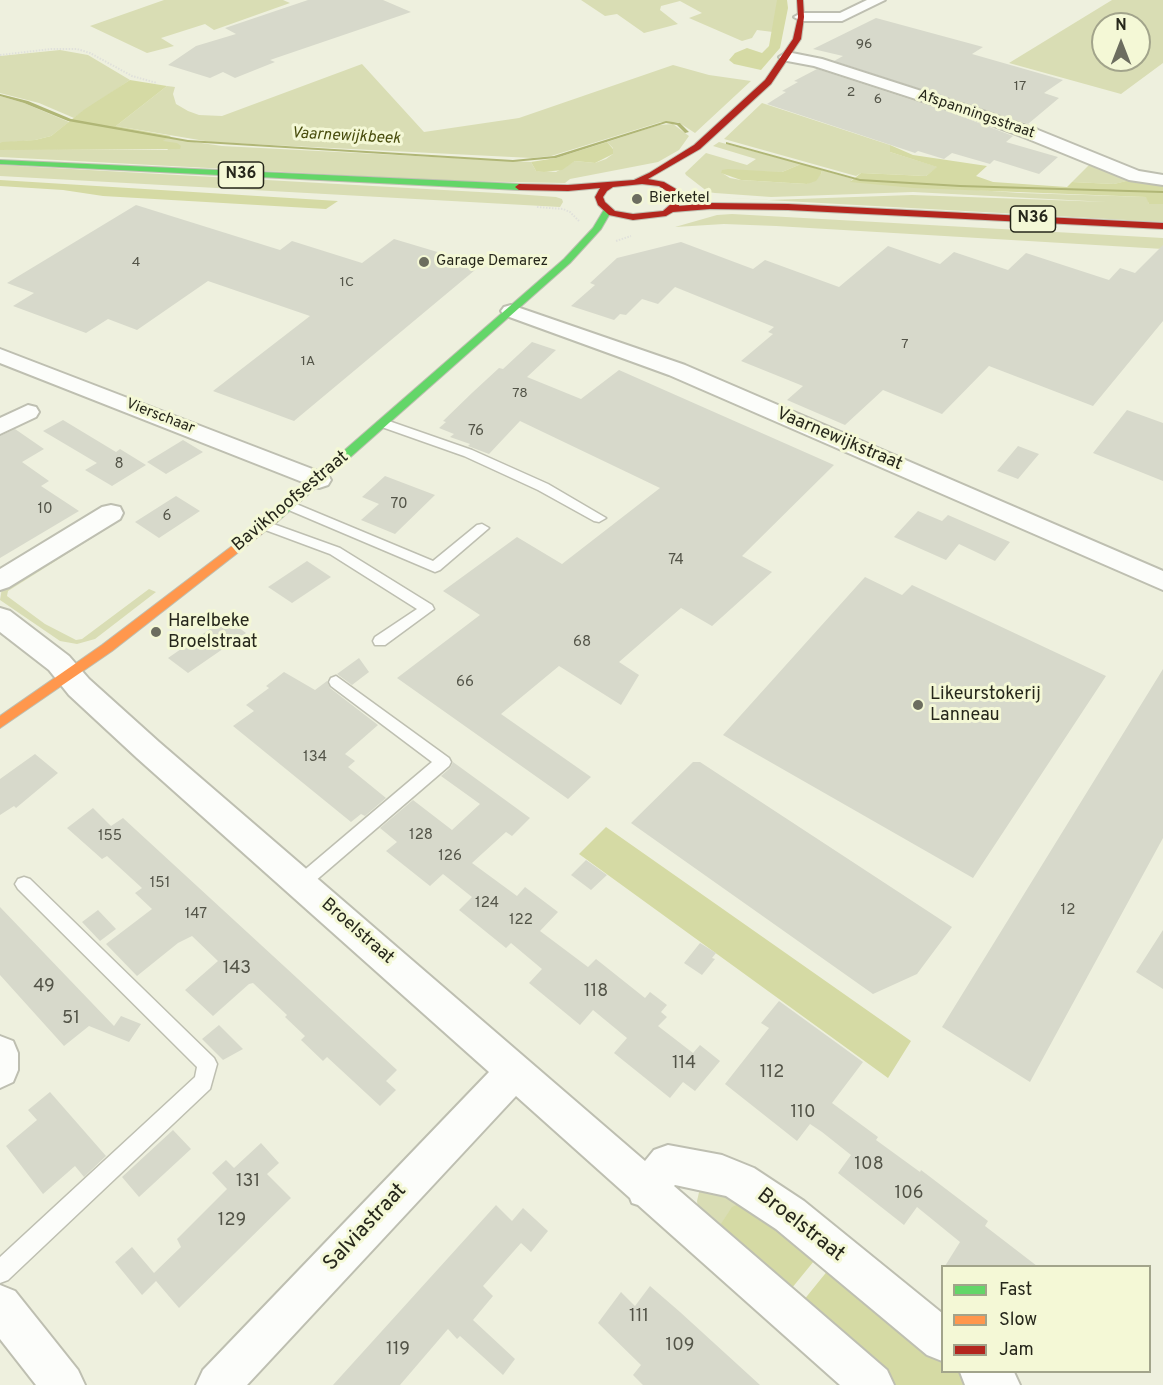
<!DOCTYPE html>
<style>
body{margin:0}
#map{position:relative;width:1163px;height:1385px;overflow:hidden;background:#eef0de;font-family:Overpass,sans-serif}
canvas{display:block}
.legend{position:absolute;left:941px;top:1265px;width:210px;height:108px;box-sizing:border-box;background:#f4f8d6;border:2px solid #a2a48b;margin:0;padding:8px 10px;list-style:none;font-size:18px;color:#26271b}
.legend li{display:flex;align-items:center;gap:12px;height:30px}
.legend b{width:30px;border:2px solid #a2a48b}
.north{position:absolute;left:1091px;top:12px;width:60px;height:60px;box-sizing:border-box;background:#f4f8d6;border:2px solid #a2a48b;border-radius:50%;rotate:0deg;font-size:16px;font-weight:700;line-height:24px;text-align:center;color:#26271b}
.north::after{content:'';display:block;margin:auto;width:21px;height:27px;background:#6c6d5f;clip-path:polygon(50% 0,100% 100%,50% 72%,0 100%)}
</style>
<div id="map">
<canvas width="1163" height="1385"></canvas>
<ul class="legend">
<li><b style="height:8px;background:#63d668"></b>Fast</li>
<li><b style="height:8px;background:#ff974d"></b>Slow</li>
<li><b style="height:8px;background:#b3261e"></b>Jam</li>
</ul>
<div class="north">N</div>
</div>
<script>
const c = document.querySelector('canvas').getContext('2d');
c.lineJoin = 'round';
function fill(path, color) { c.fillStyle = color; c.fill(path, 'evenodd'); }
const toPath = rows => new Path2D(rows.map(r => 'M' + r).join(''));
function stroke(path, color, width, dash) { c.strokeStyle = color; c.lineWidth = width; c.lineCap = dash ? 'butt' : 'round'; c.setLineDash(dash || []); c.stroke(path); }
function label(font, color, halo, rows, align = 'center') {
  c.font = font + ' Overpass,sans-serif'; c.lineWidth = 6; c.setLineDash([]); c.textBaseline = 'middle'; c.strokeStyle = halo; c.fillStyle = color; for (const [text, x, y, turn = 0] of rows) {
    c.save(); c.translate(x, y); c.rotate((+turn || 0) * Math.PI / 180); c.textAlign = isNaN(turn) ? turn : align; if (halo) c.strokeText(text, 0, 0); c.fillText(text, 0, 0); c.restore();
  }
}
const green = toPath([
 [164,0,283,0,290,3,214,30,205,24,161,38,174,46,147,53,90,26],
 [581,0,777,0,778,6,773,32,757,30,752,38,742,41,689,18,702,13,680,1,661,6,660,10,678,24,644,33,617,14,605,16],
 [1112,0,1163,0,1163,63,1121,94,1009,63],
 [1103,24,1139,24,1139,60,1103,60],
 [60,50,88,55,130,80,74,118,39,103,0,93,0,56],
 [362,64,424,132,519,118,673,65,709,75,751,81,695,133,678,122,661,122,551,156,532,158,211,142,116,126,167,86,175,87,173,94,176,104,188,111,199,115,222,116],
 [0,96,24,103,69,122,51,136,35,140,0,143],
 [762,103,890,145,890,152,938,167,926,176,861,173,856,176,724,139],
 [673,124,689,136,679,150,658,162,570,179,565,183,456,181,0,157,0,150,17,149,168,150,162,141,167,138,222,146,531,162,536,171,556,172,575,161,595,163,606,159,613,154,613,148,607,142,659,125],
 [719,142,801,164,782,172,722,171,722,173,730,178,741,180,807,184,821,174,822,170,853,179,851,181,1020,193,1147,197,1149,204,1163,204,1163,222,713,197,769,200,912,195,1107,202,913,192,771,197,715,193,708,192,686,175,685,173,706,153,747,165,756,159,713,146],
 [1092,162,1135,179,1114,184,1072,182],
 [0,165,515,194,556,197,562,199,563,202,560,207,0,176],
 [732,214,1163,238,1163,249,776,226,724,224,675,227,717,215],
 [110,519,116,523,8,591,7,596,45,624,76,640,82,639,149,589,156,592,95,639,77,644,60,641,0,600,2,588],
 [700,1188,758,1202,715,1233,699,1216,697,1201]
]);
const forest = toPath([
 [777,0,787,0,788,8,780,48,761,70,734,64,729,60,735,53,747,48,762,53,769,46],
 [130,80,167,86,116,126,171,136,163,141,177,143,181,146,180,149,0,150,0,143,2,142,35,140,51,136,85,109],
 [1033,128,1163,182,1163,204,1149,204,1146,197,914,188,850,182,861,173,926,176,937,167,890,152,890,145,913,155,987,166,976,176,993,182,1067,187,1072,182,1114,184,1134,179,1020,132],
 [607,142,613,149,613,154,595,163,575,161,562,170,544,172,536,171,531,162,556,158],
 [801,164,822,170,821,174,816,181,807,184,741,180,721,173,722,170,728,169,782,172],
 [0,180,338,201,326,209,103,196,63,190,0,186],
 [606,827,911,1041,888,1078,579,854],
 [743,1202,823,1250,787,1294,715,1233,732,1207],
 [833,1264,942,1353,942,1372,966,1372,982,1385,893,1385,799,1306]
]);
const stream = toPath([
 [0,94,28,101,71,119,188,140,513,160,554,156,666,121,680,123,689,132,685,133,677,125,666,123,556,158,513,162,188,142,68,121,24,103,0,96,0,94],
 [726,142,860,179,960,185,1163,191,1163,193,960,187,860,181,726,144,726,142]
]);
const building = toPath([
 [308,0,383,0,411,12,270,60,275,62,235,78,223,72,210,78,168,65,196,46,236,34,225,28],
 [876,18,983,47,972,54,1063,80,1044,93,1059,98,1028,124,834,61,843,56,813,49],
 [817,69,958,115,1013,136,1006,142,1058,157,1039,174,994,160,990,164,952,153,944,159,918,151,915,153,767,104,786,92,782,91,798,82,794,81],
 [136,205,280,250,292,241,362,263,394,239,481,265,294,421,213,391,310,316,208,281,137,330,108,319,86,333,13,306,34,293,7,283],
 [681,242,753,269,765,260,839,287,888,246,940,264,954,252,1008,270,1026,253,1109,280,1120,268,1135,273,1163,245,1163,321,1093,406,989,366,942,414,883,390,845,425,787,400,803,386,741,361,773,334,768,332,774,327,675,287,658,304,642,299,626,315,620,314,614,320,571,306,595,285,590,283,617,258],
 [532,342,556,350,527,377,581,399,619,370,834,465,742,556,772,572,712,626,681,608,619,662,639,675,621,705,559,666,501,714,591,777,568,799,397,678,480,615,443,591,517,537,562,564,660,488,520,421,489,454,468,446,470,444,450,437,454,434,439,428,446,422,443,421,473,392,499,368,503,369],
 [1127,410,1163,423,1163,481,1093,453],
 [63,420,116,452,120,449,146,465,112,486,85,470,97,463,43,431],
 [15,429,44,449,22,462,49,481,41,486,79,511,0,558,0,436],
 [183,440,203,452,166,474,147,462],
 [1018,446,1039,454,1018,479,997,471],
 [385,476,435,495,395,534,361,520,379,504,362,497],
 [176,496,200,511,159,538,135,522],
 [918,511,942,521,948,515,1010,542,995,561,959,544,946,560,894,537],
 [307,561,331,577,292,603,268,587],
 [865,577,902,595,912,585,1106,676,973,878,723,735],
 [226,618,246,633,188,673,168,658],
 [359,658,369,672,352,685,337,674],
 [1163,669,1163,838,1030,1082,942,1027],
 [284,672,315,690,327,681,330,688,378,725,345,754,355,761,348,767,386,798,365,816,361,814,351,822,233,726,254,711,246,705,269,688,266,686],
 [35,754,58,773,16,808,14,806,0,815,0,779],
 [453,762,530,818,512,836,506,832,472,863,517,896,525,887,558,912,540,931,588,967,596,959,645,998,650,992,667,1005,661,1012,667,1017,658,1026,693,1053,700,1045,720,1061,695,1091,683,1082,670,1098,614,1053,627,1038,593,1010,580,1025,529,983,542,969,511,943,506,948,459,910,472,897,443,874,430,886,386,851,397,842,380,828,413,800,452,830,480,804,441,776,450,768],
 [693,762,700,762,952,927,917,974,873,994,631,823],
 [93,808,111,826,123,818,397,1070,386,1081,396,1090,380,1106,327,1057,323,1061,301,1040,305,1036,285,1017,287,1015,253,983,249,984,213,1016,185,990,218,961,192,936,178,943,137,976,106,944,152,909,135,893,142,888,107,856,102,859,67,828],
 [586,860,607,875,591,890,571,875],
 [0,907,114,1026,121,1016,141,1024,129,1042,89,1026,64,1046,0,975],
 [98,910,116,929,100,941,82,922],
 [1163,930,1163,989,1136,972],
 [700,943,716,953,712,958,715,959,702,975,684,963],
 [779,1001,863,1062,832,1103,878,1137,876,1140,920,1172,921,1170,988,1221,985,1226,1037,1266,945,1266,960,1242,917,1207,904,1225,838,1173,851,1155,822,1132,810,1124,797,1141,725,1084,769,1028,761,1023],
 [219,1025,243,1049,223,1060,202,1039],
 [50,1092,106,1156,84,1177,75,1166,43,1194,6,1146,37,1120,28,1110],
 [173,1130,191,1149,139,1197,122,1177],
 [261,1143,279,1163,267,1174,291,1198,179,1308,156,1281,142,1295,115,1262,132,1247,154,1273,181,1247,177,1239,227,1189,212,1173,226,1160,234,1168],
 [496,1205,512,1221,523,1208,548,1231,531,1252,521,1243,483,1286,493,1296,473,1320,515,1359,503,1375,460,1336,457,1339,448,1329,400,1385,333,1385],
 [650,1286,680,1312,760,1385,643,1385,633,1375,641,1365,598,1323,621,1292,635,1306]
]);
const path = toPath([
 [0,55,51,49,77,49,90,53,132,76,157,83],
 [537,207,563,209,570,212,579,221],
 [616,241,631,236]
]);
const lane = toPath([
 [383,419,472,450,548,484,606,518,599,522,594,521,538,490,464,456,379,426,377,423,383,419],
 [289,501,433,561,477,525,482,524,489,528,440,570,435,572,284,508,283,505,289,501],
 [265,521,340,548,432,605,434,609,385,645,375,645,373,641,375,637,417,609,330,554,260,528,258,525,260,522,265,521],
 [336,676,449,758,451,762,449,766,307,888,301,890,295,888,292,883,295,878,432,762,331,686,329,682,331,678,336,676],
 [24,877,30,879,214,1058,217,1064,210,1089,8,1280,0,1283,0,1257,195,1077,197,1067,18,889,15,884,18,879,24,877]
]);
const street = toPath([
 [867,0,885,0,842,21,801,21,794,17,801,13,840,13,867,0],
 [787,52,822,59,971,107,1038,130,1139,171,1163,175,1163,185,1129,180,1026,138,959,113,814,66,782,60,779,57,787,52],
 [511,305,685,365,1163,571,1163,590,669,375,504,315,501,311,504,307,511,305],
 [0,349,328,475,331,480,328,485,319,488,310,485,0,363,0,349],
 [28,405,36,407,39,412,36,417,0,434,0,418,28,405],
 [111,505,120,507,123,513,120,519,9,587,0,590,0,569,102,507,111,505],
 [0,608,10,611,69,656,89,679,159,742,645,1161,654,1150,668,1145,722,1155,754,1168,804,1201,942,1313,942,1361,927,1355,776,1229,726,1196,675,1185,674,1186,887,1370,894,1385,840,1385,638,1205,632,1203,630,1198,516,1096,247,1385,196,1385,203,1370,489,1072,137,758,69,695,49,670,0,632,0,608],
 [0,1036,13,1041,18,1053,18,1070,13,1082,0,1088,0,1036],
 [0,1285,15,1291,78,1370,85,1385,36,1385,0,1339,0,1285],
 [960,1372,1014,1372,1020,1385,965,1385,960,1372]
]);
const fast = toPath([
 [0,160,519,184,523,187,519,190,0,164,0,160],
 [605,208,612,210,601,229,570,263,277,522,269,522,267,519,269,516,564,259,593,228,605,208]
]);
const slow = toPath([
 [273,515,277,516,279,519,277,522,112,651,0,728,0,716,102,645,273,515]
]);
const jam = toPath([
 [797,0,803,0,804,17,801,39,771,84,700,149,648,179,664,182,676,189,681,197,679,206,710,203,788,204,1163,223,1163,229,788,210,710,209,673,212,666,216,633,220,609,215,598,205,595,197,600,188,568,191,519,190,515,187,519,184,568,185,634,180,649,173,694,145,765,80,793,39,798,17,797,0],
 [642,184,659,186,670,193,673,197,672,203,663,211,633,214,615,211,605,202,603,197,607,191,613,187,642,184]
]);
const markers = [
 [637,199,6,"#6c6d5f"],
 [424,262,6,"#6c6d5f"],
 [156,632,6,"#6c6d5f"],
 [918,705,6,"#6c6d5f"]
];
const farNumbernames = [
 ["96",864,45],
 ["17",1020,87],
 ["2",851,93],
 ["6",878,100],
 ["4",136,263],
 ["1C",347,283],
 ["7",905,345],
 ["1A",308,362],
 ["78",520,394]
];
const farStreetnames = [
 ["Afspanningsstraat",976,115,19],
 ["Vierschaar",160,417,21]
];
const farPoinames = [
 ["Bierketel",649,199],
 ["Garage Demarez",436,262]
];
const numberNames = [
 ["76",476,432],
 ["8",119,465],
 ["70",399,505],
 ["10",45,510],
 ["6",167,517],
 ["74",676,561],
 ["68",582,643],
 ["66",465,683],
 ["134",315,758],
 ["128",421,836],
 ["155",110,837],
 ["126",450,857],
 ["151",160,884],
 ["124",487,904],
 ["12",1068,911],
 ["147",196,915],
 ["122",521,921]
];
const farWaternames = [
 ["Vaarnewijkbeek",346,137,3]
];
const shields = [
 [241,175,45],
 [1033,219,45]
];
const shieldNames = [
 ["N36",241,175],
 ["N36",1033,219]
];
const streetNames = [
 ["Vaarnewijkstraat",839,440,23],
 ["Bavikhoofsestraat",291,502,-40],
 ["Broelstraat",357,932,41]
];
const poiNames = [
 ["Harelbeke",168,622],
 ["Broelstraat",168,643],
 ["Likeurstokerij",930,695],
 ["Lanneau",930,716]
];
const nearNumbernames = [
 ["143",237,969],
 ["49",44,987],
 ["118",596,992],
 ["51",71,1019],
 ["114",684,1064],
 ["112",772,1073],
 ["110",803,1113],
 ["108",869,1165],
 ["131",248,1182],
 ["106",909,1194],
 ["129",232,1221],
 ["111",639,1317],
 ["109",680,1346],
 ["119",398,1350]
];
const nearStreetnames = [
 ["Broelstraat",800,1226,38],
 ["Salviastraat",366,1228,-47]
];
fill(green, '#d9ddb4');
fill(forest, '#d5daa4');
fill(stream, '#b0b676');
fill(building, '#d7d9cb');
stroke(lane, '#bebfb1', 3);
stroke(street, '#bebfb1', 4);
stroke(fast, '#bebfb1', 2);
stroke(slow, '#bebfb1', 2);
stroke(jam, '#bebfb1', 2);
stroke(path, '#e0e1db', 2, [1.5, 1.5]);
fill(lane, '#fcfdfa');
fill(street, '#fcfdfa');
fill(fast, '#63d668');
fill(slow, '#ff974d');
fill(jam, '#b3261e');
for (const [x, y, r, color] of markers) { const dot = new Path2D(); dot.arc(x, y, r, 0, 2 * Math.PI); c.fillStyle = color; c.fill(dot); stroke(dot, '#f4f8d6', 2); }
label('14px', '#535448', null, farNumbernames);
label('15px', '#26271b', '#f4f8d6', farStreetnames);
label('15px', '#26271b', '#f4f8d6', farPoinames, 'left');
label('15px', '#535448', null, numberNames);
label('italic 16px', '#484c0c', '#f4f8d6', farWaternames);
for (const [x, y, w] of shields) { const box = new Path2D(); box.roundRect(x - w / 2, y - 13, w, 26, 4.5); c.fillStyle = '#f4f8d6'; c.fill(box); stroke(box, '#26271b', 1.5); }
label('bold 16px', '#26271b', null, shieldNames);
label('18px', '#26271b', '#f4f8d6', streetNames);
label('18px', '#26271b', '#f4f8d6', poiNames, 'left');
label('18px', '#535448', null, nearNumbernames);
label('21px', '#26271b', '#f4f8d6', nearStreetnames);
</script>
